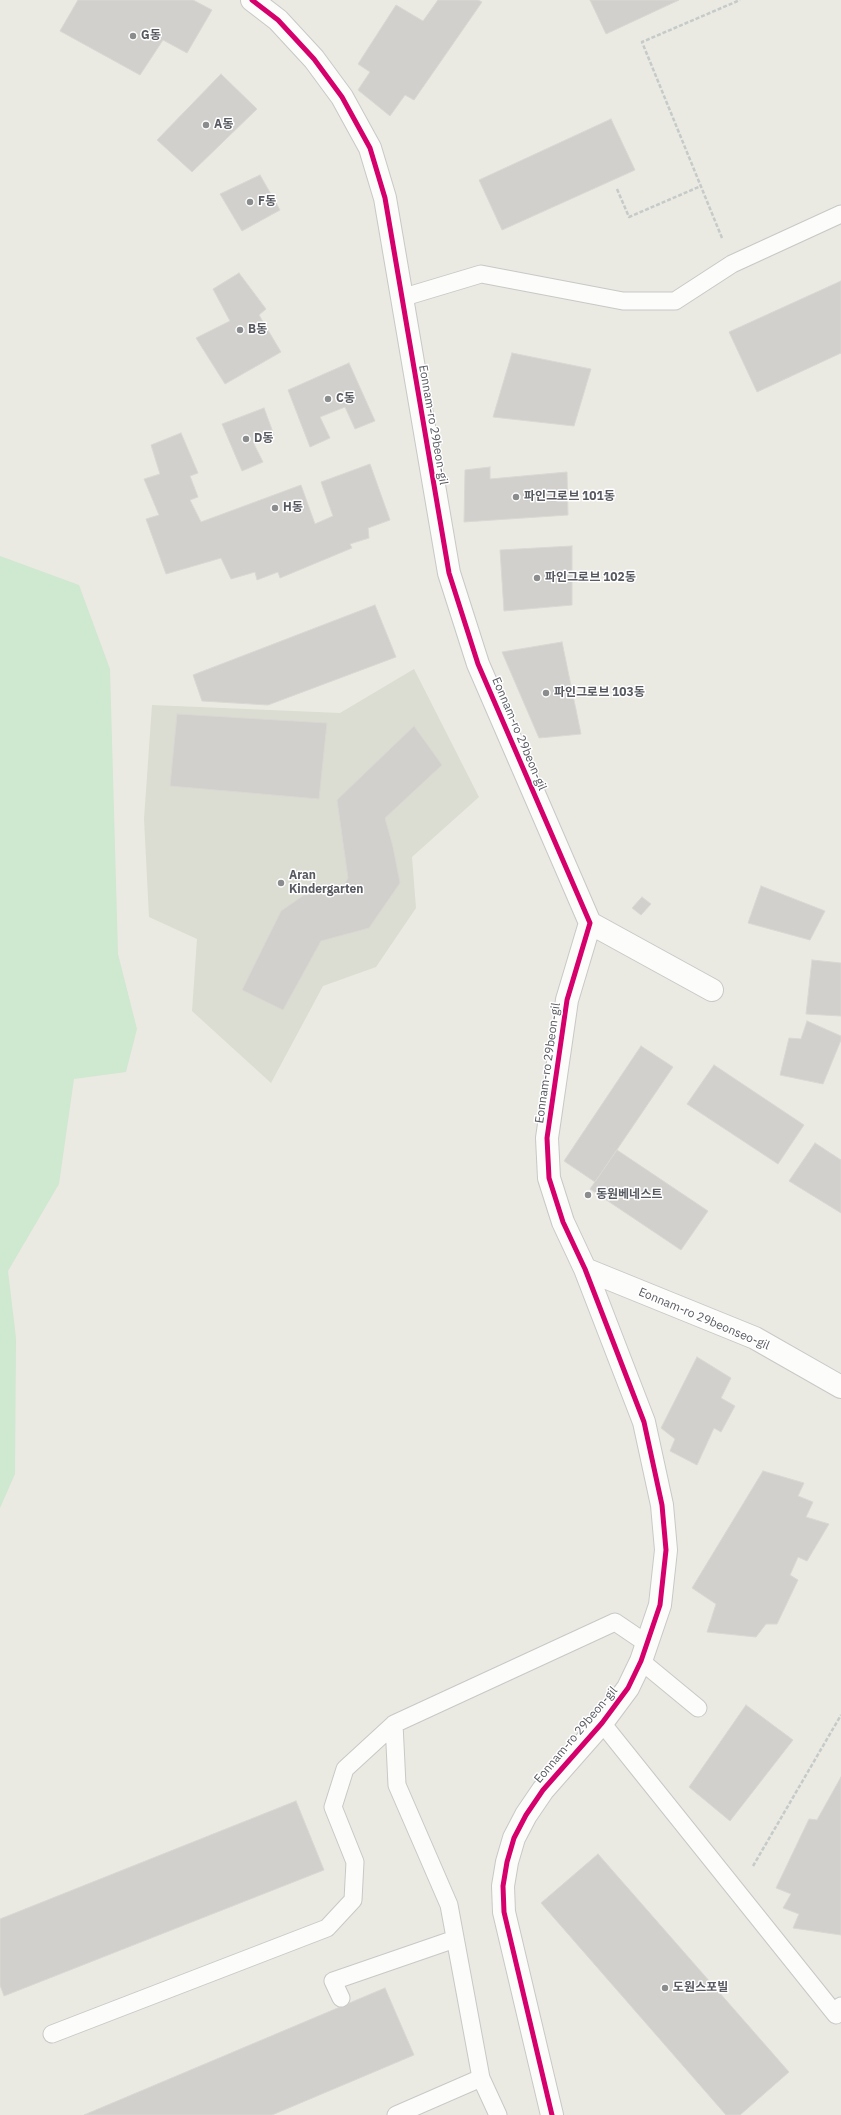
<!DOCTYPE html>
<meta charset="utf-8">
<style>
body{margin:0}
canvas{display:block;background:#eae9e2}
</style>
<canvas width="841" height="2115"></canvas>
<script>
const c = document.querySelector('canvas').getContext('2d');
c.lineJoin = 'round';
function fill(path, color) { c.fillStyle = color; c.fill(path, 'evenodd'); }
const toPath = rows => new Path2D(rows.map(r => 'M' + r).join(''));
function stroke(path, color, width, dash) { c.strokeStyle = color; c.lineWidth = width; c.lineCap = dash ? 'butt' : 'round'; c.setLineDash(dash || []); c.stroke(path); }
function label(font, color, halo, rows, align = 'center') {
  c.font = font + ' "IBM Plex Sans","Noto Sans KR",sans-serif'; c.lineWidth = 3; c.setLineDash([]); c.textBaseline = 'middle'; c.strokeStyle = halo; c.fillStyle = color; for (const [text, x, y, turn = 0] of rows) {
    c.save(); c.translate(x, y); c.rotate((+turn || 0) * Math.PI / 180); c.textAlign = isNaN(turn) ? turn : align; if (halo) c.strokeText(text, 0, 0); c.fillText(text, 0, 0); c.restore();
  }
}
const education = toPath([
 [414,669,479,797,412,857,416,908,376,967,323,986,271,1083,192,1011,197,939,149,917,144,819,152,705,340,713]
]);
const green = toPath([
 [0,556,79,585,110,669,118,954,137,1029,126,1072,74,1079,59,1184,8,1271,16,1338,15,1474,0,1508]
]);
const building = toPath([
 [78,0,193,0,212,10,187,53,163,40,140,75,60,31,78,0],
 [438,0,478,0,482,2,414,100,405,95,390,116,358,90,370,72,358,64,396,5,423,21,438,0],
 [590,0,679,0,606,34,590,0],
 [221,74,257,109,192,172,157,140,221,74],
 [611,119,635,170,502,230,479,180,611,119],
 [260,175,280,210,242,231,220,194,260,175],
 [239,273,266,309,259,315,281,352,225,384,196,338,230,321,213,289,239,273],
 [841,281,841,353,757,392,729,332,841,281],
 [512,353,591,369,574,426,493,417,512,353],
 [349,363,375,421,355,429,345,407,320,417,330,438,310,447,288,390,349,363],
 [264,408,274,435,254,444,263,462,242,471,222,424,264,408],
 [181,433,198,473,190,476,198,497,190,500,201,522,301,485,315,524,333,516,321,482,370,464,390,520,368,528,369,538,350,544,352,548,280,578,278,572,257,580,255,572,231,579,221,558,166,574,146,519,159,515,144,479,160,474,151,445,181,433],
 [490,467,490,479,567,472,568,515,464,522,465,470,490,467],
 [572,546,572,605,504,611,500,550,572,546],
 [375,605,396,657,268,705,202,701,193,675,375,605],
 [562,642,581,734,539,738,502,652,562,642],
 [177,714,327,723,319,799,170,786,177,714],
 [414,726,442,765,385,818,393,847,400,883,369,928,321,941,283,1010,242,990,281,911,304,895,340,892,348,878,337,800,414,726],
 [761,886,825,911,810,940,748,923,761,886],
 [642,897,651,904,641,915,632,908,642,897],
 [812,960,841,963,841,1016,806,1014,812,960],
 [807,1021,841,1036,841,1040,823,1084,780,1075,789,1038,801,1039,807,1021],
 [641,1046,673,1067,595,1182,564,1161,641,1046],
 [714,1065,804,1125,778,1164,687,1104,714,1065],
 [815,1143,841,1160,841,1213,789,1181,815,1143],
 [617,1150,708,1211,681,1250,590,1189,617,1150],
 [697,1357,731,1378,721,1398,735,1406,721,1432,714,1428,697,1465,670,1451,675,1439,661,1428,697,1357],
 [763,1471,804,1483,798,1496,813,1502,806,1517,829,1524,807,1561,798,1557,790,1575,798,1580,777,1624,766,1624,756,1637,707,1632,716,1604,692,1588,763,1471],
 [746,1705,793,1740,730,1821,689,1787,746,1705],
 [841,1777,841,1935,793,1928,799,1914,783,1908,791,1894,776,1888,809,1819,817,1820,841,1777],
 [296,1801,324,1870,4,1996,0,1985,0,1919,296,1801],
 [598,1854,789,2072,740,2115,726,2115,541,1903,598,1854],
 [385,1988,414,2055,272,2115,84,2115,385,1988]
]);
const path = toPath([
 [617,189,629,217,701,186],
 [722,238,642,42,740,0],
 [753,1866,841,1715]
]);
const lane = toPath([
 [401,298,481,274,623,301,675,301,732,264,841,214],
 [641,1661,698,1708],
 [602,1723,836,2015,841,2006],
 [341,1998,333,1981,455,1939],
 [52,2034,327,1928,353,1900,355,1862,333,1807,345,1769,394,1724],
 [396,2115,481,2078],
 [498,2115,481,2078,449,1905,397,1785,394,1724,615,1622,646,1643]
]);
const street = toPath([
 [252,0,278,20,314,59,342,97,370,148,385,198,449,573,478,664,590,923,567,1000,547,1138,549,1178,563,1222,585,1269,644,1422,662,1505,666,1550,660,1605,641,1661,628,1688,602,1723,543,1790,526,1815,514,1838,507,1862,503,1886,504,1912,552,2115],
 [590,923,712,990],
 [585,1269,755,1338,841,1387]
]);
const cycleway = toPath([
 [252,0,278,20,314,59,342,97,370,148,385,198,449,573,478,664,590,923,567,1000,547,1138,549,1178,563,1222,585,1269,644,1422,662,1505,666,1550,660,1605,641,1661,628,1688,602,1723,543,1790,526,1815,514,1838,507,1862,503,1886,504,1912,552,2115]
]);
const markers = [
 [133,36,4,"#8b8c8e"],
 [206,125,4,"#8b8c8e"],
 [250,202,4,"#8b8c8e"],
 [240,330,4,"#8b8c8e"],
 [328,399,4,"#8b8c8e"],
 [246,439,4,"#8b8c8e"],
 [516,497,4,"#8b8c8e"],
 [275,508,4,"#8b8c8e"],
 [537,578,4,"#8b8c8e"],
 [546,693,4,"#8b8c8e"],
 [281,883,4,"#8b8c8e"],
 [588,1195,4,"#8b8c8e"],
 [665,1988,4,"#8b8c8e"]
];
const poiNames = [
 ["G동",141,36],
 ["A동",214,125],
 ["F동",258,202],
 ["B동",248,330],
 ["C동",336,399],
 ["D동",254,439],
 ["파인그로브 101동",524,497],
 ["H동",283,508],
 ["파인그로브 102동",545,578],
 ["파인그로브 103동",554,693],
 ["Aran",289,876],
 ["Kindergarten",289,890],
 ["동원베네스트",596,1195],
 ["도원스포빌",673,1988]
];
const streetNames = [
 ["Eonnam-ro 29beon-gil",433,425,80],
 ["Eonnam-ro 29beon-gil",519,734,67],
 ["Eonnam-ro 29beon-gil",548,1063,-82],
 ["Eonnam-ro 29beonseo-gil",704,1319,23],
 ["Eonnam-ro 29beon-gil",576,1735,-50]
];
fill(education, '#dcddd2');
fill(green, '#cfe8d0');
fill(building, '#d1d0cc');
stroke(building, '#d9d8d2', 1);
stroke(lane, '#c8c8c7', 19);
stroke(street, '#c8c8c7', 24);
stroke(path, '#c5cbc9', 2.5, [4, 2]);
stroke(lane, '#fcfcfb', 17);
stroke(street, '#fcfcfb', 22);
stroke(cycleway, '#d6006c', 5);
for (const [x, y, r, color] of markers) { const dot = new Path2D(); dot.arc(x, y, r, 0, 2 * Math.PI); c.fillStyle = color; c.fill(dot); stroke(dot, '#fff', 1.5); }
label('bold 12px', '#585a61', '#fff', poiNames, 'left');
label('12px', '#585a61', '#fff', streetNames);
</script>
